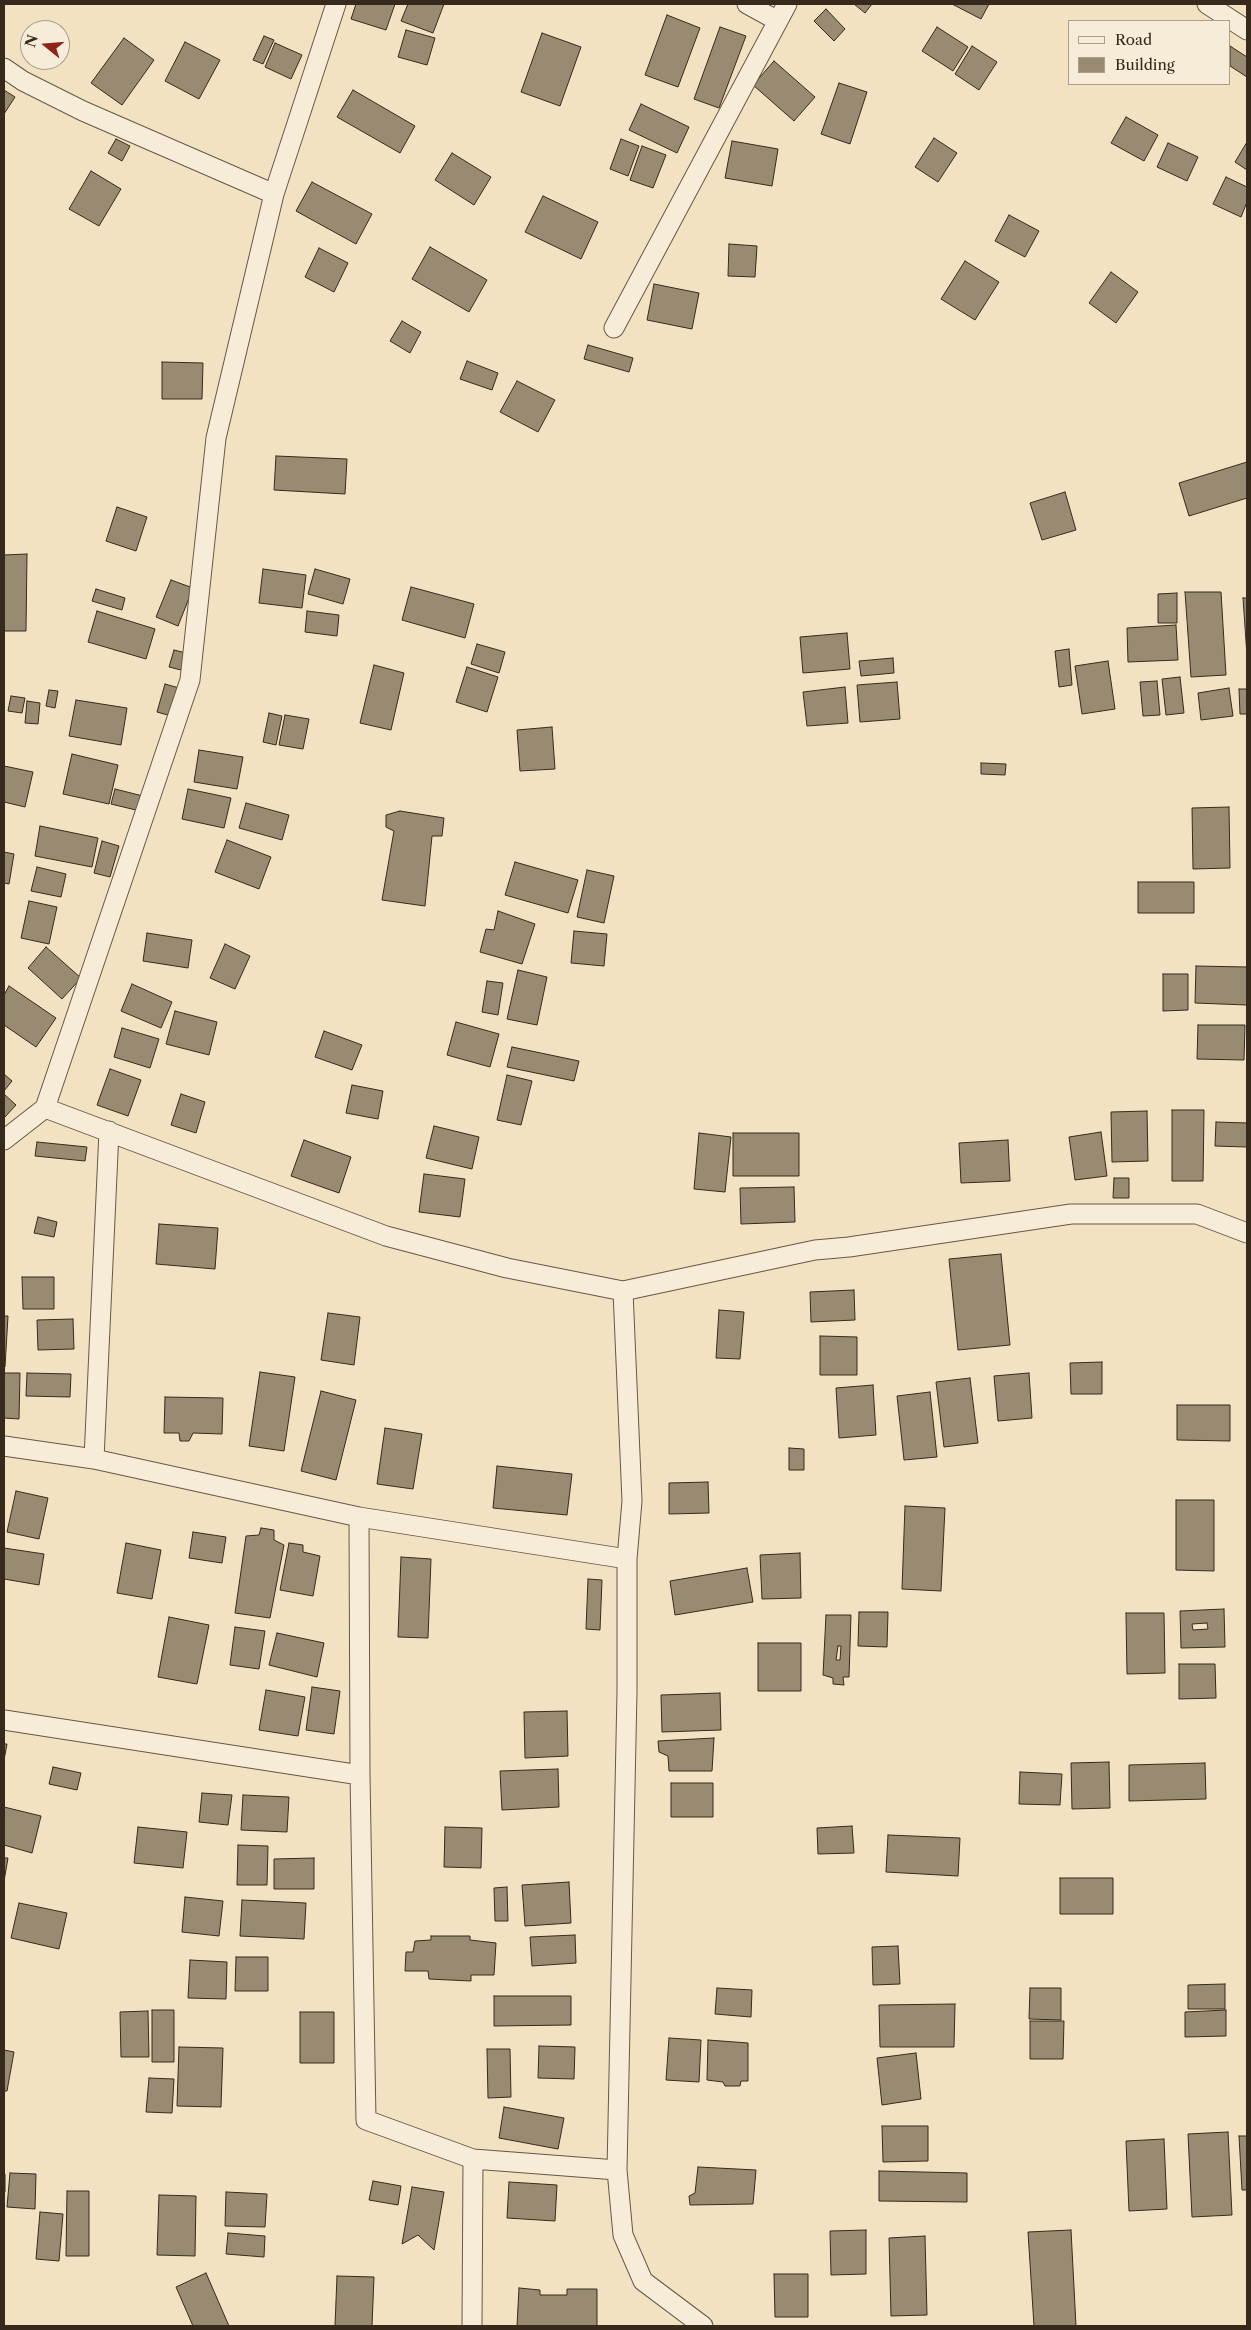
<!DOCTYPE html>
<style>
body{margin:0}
#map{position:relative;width:1251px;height:2330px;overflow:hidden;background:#f3e2c2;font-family:"Libre Caslon Text",serif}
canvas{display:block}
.frame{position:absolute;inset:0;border:5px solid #372a1c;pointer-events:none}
.legend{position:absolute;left:1068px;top:20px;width:162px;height:65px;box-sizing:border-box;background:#f7ecd7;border:1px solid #aa9e8c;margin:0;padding:6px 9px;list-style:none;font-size:15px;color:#372a1c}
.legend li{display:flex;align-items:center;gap:10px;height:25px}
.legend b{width:25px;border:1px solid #aa9e8c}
.north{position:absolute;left:20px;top:20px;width:50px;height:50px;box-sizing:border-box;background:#f7ecd7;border:1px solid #aa9e8c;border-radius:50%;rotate:287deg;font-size:14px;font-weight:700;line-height:20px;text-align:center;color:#372a1c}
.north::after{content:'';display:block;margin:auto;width:18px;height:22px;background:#8f2418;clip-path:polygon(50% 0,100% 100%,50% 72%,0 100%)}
</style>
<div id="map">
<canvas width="1251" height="2330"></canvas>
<div class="frame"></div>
<ul class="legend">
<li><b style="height:6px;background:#f7ecd7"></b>Road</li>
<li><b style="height:14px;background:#998a72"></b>Building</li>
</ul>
<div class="north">N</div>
</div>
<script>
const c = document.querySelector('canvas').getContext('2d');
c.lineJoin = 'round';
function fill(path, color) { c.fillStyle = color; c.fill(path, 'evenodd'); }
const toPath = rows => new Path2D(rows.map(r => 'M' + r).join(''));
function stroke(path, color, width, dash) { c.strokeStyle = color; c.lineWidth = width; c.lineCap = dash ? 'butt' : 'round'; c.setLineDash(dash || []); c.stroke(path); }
const building = toPath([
 [356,4,395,4,386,30,351,19,356,4],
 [408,4,444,4,433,33,401,21,408,4],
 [854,4,872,4,865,13,854,4],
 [952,4,989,4,981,19,952,4],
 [826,9,845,29,834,41,814,21,826,9],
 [667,15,700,28,678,87,645,75,667,15],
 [720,27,746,36,719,108,694,99,720,27],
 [937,27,968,47,953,71,922,51,937,27],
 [406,30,435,38,427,65,398,57,406,30],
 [542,33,581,47,560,106,521,92,542,33],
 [264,36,274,40,263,64,253,60,264,36],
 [124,38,154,60,122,105,91,83,124,38],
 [185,42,220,60,199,99,165,81,185,42],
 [275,43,302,55,291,79,265,67,275,43],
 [972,46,997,62,979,90,955,74,972,46],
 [1230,46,1247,57,1247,77,1230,66,1230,46],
 [774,61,815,97,794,121,753,85,774,61],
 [839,83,867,92,850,144,821,134,839,83],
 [4,90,15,97,4,114,4,90],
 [353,90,415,126,400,153,337,117,353,90],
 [641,104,689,127,677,153,629,130,641,104],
 [1126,117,1158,135,1144,161,1111,143,1126,117],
 [934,138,957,153,938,182,915,167,934,138],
 [116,139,130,146,122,161,108,153,116,139],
 [621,139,639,146,628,176,610,169,621,139],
 [732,141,778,149,772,186,725,178,732,141],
 [1247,142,1247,170,1235,162,1247,142],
 [1168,143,1198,157,1187,181,1157,167,1168,143],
 [642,146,666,155,653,188,630,180,642,146],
 [452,153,491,177,474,205,435,180,452,153],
 [91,171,121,189,99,226,69,209,91,171],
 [1226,177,1247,187,1247,202,1241,217,1213,204,1226,177],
 [312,182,372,214,356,244,296,211,312,182],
 [543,196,598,222,581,259,525,232,543,196],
 [1009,215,1039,231,1025,257,995,241,1009,215],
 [729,244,757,246,755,277,728,276,729,244],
 [430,247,487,280,469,312,412,279,430,247],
 [319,248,348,263,334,292,305,277,319,248],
 [965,261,999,282,975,320,941,299,965,261],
 [1111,272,1138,292,1116,323,1089,303,1111,272],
 [654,284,699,293,692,329,647,320,654,284],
 [402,321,421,332,410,353,390,341,402,321],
 [588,345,633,358,629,372,584,359,588,345],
 [467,361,498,373,492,390,460,379,467,361],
 [162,362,203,363,202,399,162,399,162,362],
 [517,381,555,400,538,432,500,412,517,381],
 [276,456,347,459,345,494,274,490,276,456],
 [1247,462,1247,498,1189,516,1179,483,1247,462],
 [1065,492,1076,530,1042,540,1030,503,1065,492],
 [117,507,147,517,136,551,106,541,117,507],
 [27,554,26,631,4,631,4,555,27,554],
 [263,569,306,575,302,608,259,603,263,569],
 [315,569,350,579,343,604,308,594,315,569],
 [171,580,193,588,178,626,156,617,171,580],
 [411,587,474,604,465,638,402,620,411,587],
 [96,589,125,598,122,610,92,601,96,589],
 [1185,592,1221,592,1226,675,1191,677,1185,592],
 [1177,593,1177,623,1158,623,1158,594,1177,593],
 [1243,598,1247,598,1247,656,1243,598],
 [97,611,155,629,146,659,88,642,97,611],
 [307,611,339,615,337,636,305,632,307,611],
 [1176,625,1178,660,1128,662,1127,628,1176,625],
 [847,633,850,669,803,673,800,637,847,633],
 [477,644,505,652,499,673,471,664,477,644],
 [1069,649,1072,685,1059,687,1055,651,1069,649],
 [174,650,190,654,185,671,169,667,174,650],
 [893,658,894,673,861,676,859,661,893,658],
 [1108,661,1115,709,1082,714,1075,666,1108,661],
 [374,665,404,673,391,730,360,723,374,665],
 [467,667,498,677,487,712,456,702,467,667],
 [1180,677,1184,713,1166,715,1162,679,1180,677],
 [1157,681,1160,715,1143,716,1140,682,1157,681],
 [897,682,900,719,860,722,857,685,897,682],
 [165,684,179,688,171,716,157,712,165,684],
 [845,687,848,723,807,726,803,692,845,687],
 [1229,688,1233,716,1201,720,1198,693,1229,688],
 [1239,689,1247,689,1247,714,1240,714,1239,689],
 [49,690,58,691,55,708,46,706,49,690],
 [11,696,25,698,22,713,8,711,11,696],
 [76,700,127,708,121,745,69,736,76,700],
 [27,701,40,703,38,724,25,723,27,701],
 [269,713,282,716,276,745,263,742,269,713],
 [285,715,309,719,303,749,279,745,285,715],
 [552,727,555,769,520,771,517,730,552,727],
 [199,750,243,757,237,789,194,782,199,750],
 [72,754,118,765,109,804,63,794,72,754],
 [981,763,1006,764,1005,775,981,774,981,763],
 [4,766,33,772,25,807,4,802,4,766],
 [115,789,143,796,140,811,111,804,115,789],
 [188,789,231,798,224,828,182,819,188,789],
 [246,803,289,815,282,840,239,828,246,803],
 [1229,807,1230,868,1193,869,1192,808,1229,807],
 [400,811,444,818,442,836,432,836,425,906,382,900,394,831,386,827,386,815,400,811],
 [40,826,98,838,92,867,35,856,40,826],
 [227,840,271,857,259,889,215,872,227,840],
 [102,841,119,846,110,877,94,873,102,841],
 [4,852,14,854,9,884,4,883,4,852],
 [515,862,578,880,568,913,505,895,515,862],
 [37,867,66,874,61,897,31,891,37,867],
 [587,870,614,876,604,923,577,917,587,870],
 [1138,882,1194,882,1194,913,1138,913,1138,882],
 [29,901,57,907,49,944,21,938,29,901],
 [498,911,535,924,522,964,480,952,486,929,494,930,498,911],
 [574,931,607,934,604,966,571,963,574,931],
 [147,933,192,940,188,968,143,961,147,933],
 [225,944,250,956,235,989,210,978,225,944],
 [46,947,81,978,62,999,28,968,46,947],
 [1196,966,1247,967,1247,1005,1195,1003,1196,966],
 [518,970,547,977,537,1025,507,1019,518,970],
 [1163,974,1188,974,1188,1010,1163,1011,1163,974],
 [487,981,503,983,498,1015,482,1012,487,981],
 [132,984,172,1002,161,1028,121,1011,132,984],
 [9,986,56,1018,36,1047,4,1025,4,995,9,986],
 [175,1011,217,1022,209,1055,166,1044,175,1011],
 [456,1022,499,1034,490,1067,447,1055,456,1022],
 [1198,1025,1245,1025,1244,1060,1197,1059,1198,1025],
 [122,1028,159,1039,150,1068,114,1057,122,1028],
 [324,1031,362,1045,352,1070,315,1057,324,1031],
 [512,1047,579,1061,574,1081,507,1067,512,1047],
 [110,1069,141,1080,128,1116,97,1105,110,1069],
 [4,1074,12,1081,4,1091,4,1074],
 [507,1075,532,1081,521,1125,497,1120,507,1075],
 [352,1085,383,1091,378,1119,346,1113,352,1085],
 [4,1094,16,1105,4,1118,4,1094],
 [181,1094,205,1102,196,1133,171,1125,181,1094],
 [1172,1110,1204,1110,1203,1181,1172,1181,1172,1110],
 [1147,1111,1148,1161,1112,1162,1111,1112,1147,1111],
 [1216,1122,1247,1123,1247,1147,1215,1146,1216,1122],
 [434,1126,479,1137,472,1169,426,1158,434,1126],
 [1101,1132,1107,1176,1075,1180,1069,1137,1101,1132],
 [699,1133,731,1137,725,1192,694,1189,699,1133],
 [733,1133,799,1133,799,1176,733,1176,733,1133],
 [304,1140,351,1157,339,1193,291,1176,304,1140],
 [1008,1140,1010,1181,961,1183,959,1143,1008,1140],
 [37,1142,87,1147,85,1161,35,1156,37,1142],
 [424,1174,465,1179,460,1217,419,1212,424,1174],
 [1114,1178,1129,1178,1129,1198,1113,1198,1114,1178],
 [794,1187,795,1222,741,1224,740,1188,794,1187],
 [38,1217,57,1222,54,1237,34,1233,38,1217],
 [159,1224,218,1228,215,1269,156,1264,159,1224],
 [1001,1254,1010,1345,958,1350,949,1259,1001,1254],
 [22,1277,54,1277,54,1309,23,1309,22,1277],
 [854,1290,855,1320,811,1322,810,1292,854,1290],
 [719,1310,744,1312,740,1359,716,1358,719,1310],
 [328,1313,360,1317,354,1365,321,1360,328,1313],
 [4,1316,8,1316,5,1367,4,1367,4,1316],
 [73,1319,74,1349,38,1350,37,1320,73,1319],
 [820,1336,857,1337,857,1375,820,1375,820,1336],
 [1102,1362,1102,1394,1071,1394,1070,1363,1102,1362],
 [260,1372,295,1377,284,1451,249,1446,260,1372],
 [4,1373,20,1373,19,1419,4,1418,4,1373],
 [27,1373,71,1374,70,1397,26,1396,27,1373],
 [1029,1373,1032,1418,998,1421,994,1376,1029,1373],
 [970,1378,978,1443,944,1447,936,1382,970,1378],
 [873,1385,876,1435,839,1438,836,1388,873,1385],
 [321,1391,356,1400,336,1480,301,1471,321,1391],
 [930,1392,937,1457,904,1460,897,1396,930,1392],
 [165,1397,223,1398,222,1434,193,1433,189,1441,180,1441,179,1433,164,1433,165,1397],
 [1177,1405,1230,1405,1230,1441,1177,1440,1177,1405],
 [385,1428,422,1434,413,1489,377,1484,385,1428],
 [789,1448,804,1449,804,1470,789,1470,789,1448],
 [497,1466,572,1474,567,1515,493,1508,497,1466],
 [708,1482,709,1513,669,1514,669,1483,708,1482],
 [16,1491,48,1498,39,1539,7,1532,16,1491],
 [1176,1500,1214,1500,1214,1571,1176,1570,1176,1500],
 [905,1506,945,1508,941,1591,902,1589,905,1506],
 [261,1528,274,1530,274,1540,284,1545,270,1618,235,1613,246,1536,259,1535,261,1528],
 [193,1532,226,1537,222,1563,189,1558,193,1532],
 [126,1543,161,1550,152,1599,117,1593,126,1543],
 [289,1543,303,1545,303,1552,320,1556,313,1596,280,1590,289,1543],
 [4,1548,44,1554,39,1585,4,1579,4,1548],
 [800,1553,801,1598,762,1599,760,1555,800,1553],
 [401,1557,431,1559,428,1638,398,1637,401,1557],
 [747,1568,753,1602,675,1615,670,1581,747,1568],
 [588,1579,602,1580,600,1630,586,1629,588,1579],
 [1224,1609,1225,1647,1181,1648,1180,1611,1224,1609],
 [1207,1623,1208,1629,1193,1630,1192,1624,1207,1623],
 [859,1612,888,1612,887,1647,858,1646,859,1612],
 [1126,1613,1164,1613,1165,1673,1127,1674,1126,1613],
 [826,1615,851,1615,849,1677,843,1677,844,1685,833,1684,833,1678,823,1675,826,1615],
 [838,1646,841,1646,840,1660,836,1660,838,1646],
 [169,1617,209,1625,197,1684,158,1677,169,1617],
 [235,1627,265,1631,259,1669,230,1665,235,1627],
 [277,1633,324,1643,317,1677,269,1665,277,1633],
 [758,1643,801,1643,801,1691,758,1691,758,1643],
 [1179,1664,1215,1664,1216,1698,1179,1699,1179,1664],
 [312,1687,340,1691,334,1734,306,1730,312,1687],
 [266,1690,305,1697,298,1736,259,1730,266,1690],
 [720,1693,721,1730,662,1732,661,1695,720,1693],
 [567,1711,568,1756,525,1758,524,1712,567,1711],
 [714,1738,712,1771,669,1771,668,1756,659,1752,658,1741,714,1738],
 [4,1744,7,1744,4,1760,4,1744],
 [1109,1762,1110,1808,1072,1809,1071,1763,1109,1762],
 [1205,1763,1206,1799,1129,1801,1129,1765,1205,1763],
 [53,1767,81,1773,77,1790,49,1784,53,1767],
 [558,1769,559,1807,502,1810,500,1771,558,1769],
 [1020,1772,1062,1774,1060,1805,1019,1804,1020,1772],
 [671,1783,713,1783,713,1817,671,1817,671,1783],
 [202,1793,232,1795,228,1825,199,1822,202,1793],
 [243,1795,289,1797,287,1832,241,1830,243,1795],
 [4,1807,41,1816,32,1853,4,1845,4,1807],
 [852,1826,854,1853,818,1854,817,1828,852,1826],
 [138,1827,187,1832,183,1868,134,1863,138,1827],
 [445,1827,482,1828,481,1868,444,1867,445,1827],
 [888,1835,960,1838,958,1876,886,1872,888,1835],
 [238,1845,268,1846,267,1885,237,1885,238,1845],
 [4,1858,8,1858,4,1881,4,1858],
 [314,1858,314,1889,274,1889,274,1859,314,1858],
 [1060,1878,1113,1878,1113,1914,1060,1914,1060,1878],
 [569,1882,571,1923,525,1926,522,1885,569,1882],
 [507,1887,508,1921,495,1921,494,1888,507,1887],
 [185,1897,223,1901,219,1936,182,1932,185,1897],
 [242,1900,306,1903,304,1939,240,1936,242,1900],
 [19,1903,67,1913,59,1949,11,1938,19,1903],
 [575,1935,576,1963,532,1966,530,1937,575,1935],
 [431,1936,470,1936,470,1940,496,1943,494,1975,471,1975,471,1981,429,1979,428,1971,405,1971,406,1952,413,1952,415,1941,431,1940,431,1936],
 [898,1946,900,1984,873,1985,872,1947,898,1946],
 [236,1957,268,1957,268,1991,235,1991,236,1957],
 [190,1960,227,1962,226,1999,188,1998,190,1960],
 [1225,1984,1225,2009,1188,2009,1188,1985,1225,1984],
 [717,1988,752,1990,751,2017,715,2014,717,1988],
 [1030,1988,1061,1988,1061,2020,1029,2019,1030,1988],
 [494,1996,571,1996,571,2025,494,2026,494,1996],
 [955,2004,954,2047,880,2047,879,2005,955,2004],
 [152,2010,174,2010,174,2062,152,2062,152,2010],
 [1226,2010,1226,2036,1185,2037,1185,2012,1226,2010],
 [148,2011,149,2057,121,2057,120,2012,148,2011],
 [300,2012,334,2012,334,2063,300,2063,300,2012],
 [1030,2021,1064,2021,1063,2059,1030,2059,1030,2021],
 [669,2038,701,2040,699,2082,666,2080,669,2038],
 [708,2040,748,2043,748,2081,741,2081,740,2086,725,2086,723,2082,707,2080,708,2040],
 [539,2046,575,2047,574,2079,538,2078,539,2046],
 [179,2047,223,2048,221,2107,177,2106,179,2047],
 [487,2049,510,2049,511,2097,488,2098,487,2049],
 [4,2050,14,2052,7,2091,4,2091,4,2050],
 [916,2053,921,2099,882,2105,877,2058,916,2053],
 [149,2078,174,2079,172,2113,146,2112,149,2078],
 [504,2107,564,2118,558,2149,499,2138,504,2107],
 [882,2126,928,2126,928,2161,883,2162,882,2126],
 [1228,2132,1232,2215,1192,2217,1188,2134,1228,2132],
 [1239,2136,1247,2136,1247,2190,1242,2190,1239,2136],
 [1164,2139,1167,2209,1129,2211,1126,2141,1164,2139],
 [698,2167,756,2170,753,2204,690,2205,689,2196,695,2193,698,2167],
 [879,2171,967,2173,967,2202,879,2201,879,2171],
 [10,2173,36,2174,35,2209,7,2207,10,2173],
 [4,2174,5,2174,5,2192,4,2192,4,2174],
 [373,2181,401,2186,398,2205,369,2200,373,2181],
 [509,2182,557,2185,555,2221,507,2218,509,2182],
 [412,2187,444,2192,434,2250,418,2235,402,2244,412,2187],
 [67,2191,89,2191,89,2256,66,2256,67,2191],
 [226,2192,267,2194,265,2227,225,2226,226,2192],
 [159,2195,196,2196,195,2256,157,2255,159,2195],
 [40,2212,63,2214,59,2261,36,2259,40,2212],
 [866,2230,866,2274,831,2275,830,2231,866,2230],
 [1071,2230,1076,2326,1034,2326,1028,2232,1071,2230],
 [228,2233,265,2236,264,2257,226,2254,228,2233],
 [925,2236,927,2315,891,2316,889,2238,925,2236],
 [206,2273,229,2326,193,2326,176,2287,206,2273],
 [774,2274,808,2274,808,2317,775,2317,774,2274],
 [337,2276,374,2277,372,2326,335,2326,337,2276],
 [519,2288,540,2290,540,2295,567,2295,567,2289,597,2289,597,2326,517,2326,519,2288]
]);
const minor = toPath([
 [747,4,778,21],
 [1207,4,1247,30],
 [4,68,23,81,83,111,274,194],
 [614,328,787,4],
 [45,1108,386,1236,507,1268,623,1291,815,1250,849,1247,1071,1214,1197,1214,1247,1233],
 [4,1140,45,1108,190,680,216,438,274,194,336,4],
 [623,1291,632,1501,627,1559,627,1692,617,2170,623,2235,643,2281,703,2326],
 [4,1446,94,1459,359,1517,627,1559],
 [94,1459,109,1131],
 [359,1517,360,1775,366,2120,473,2159,617,2170],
 [4,1720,360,1775],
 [472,2326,473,2159]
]);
fill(building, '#998a72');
stroke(building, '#372a1c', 1);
stroke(minor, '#665846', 21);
stroke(minor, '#f7ecd7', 19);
</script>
